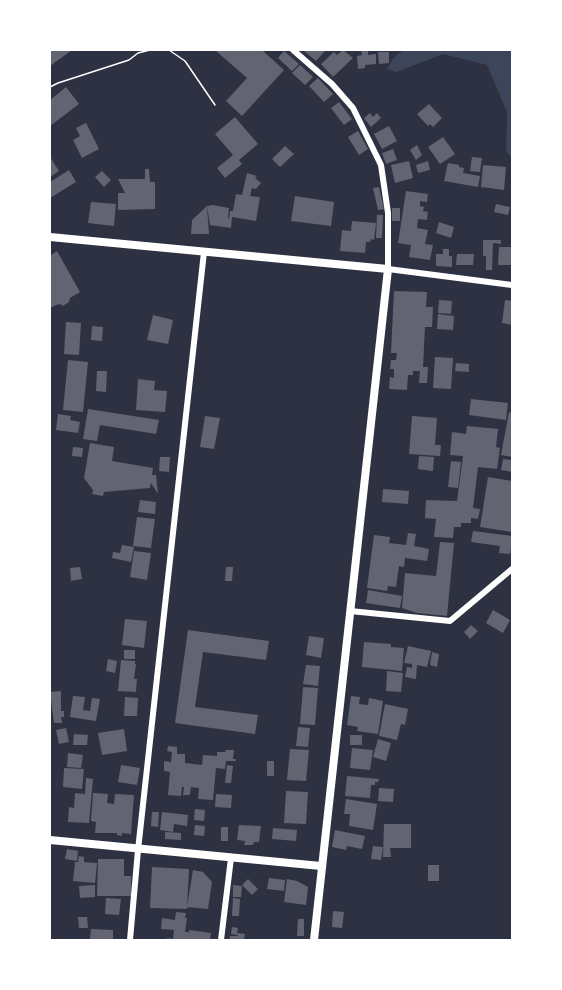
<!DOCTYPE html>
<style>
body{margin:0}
#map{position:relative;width:562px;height:990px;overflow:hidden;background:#2d3142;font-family:"Nunito Sans",sans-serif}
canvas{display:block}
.frame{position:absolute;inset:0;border:51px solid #fff;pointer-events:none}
</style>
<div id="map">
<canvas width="562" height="990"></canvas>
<div class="frame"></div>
</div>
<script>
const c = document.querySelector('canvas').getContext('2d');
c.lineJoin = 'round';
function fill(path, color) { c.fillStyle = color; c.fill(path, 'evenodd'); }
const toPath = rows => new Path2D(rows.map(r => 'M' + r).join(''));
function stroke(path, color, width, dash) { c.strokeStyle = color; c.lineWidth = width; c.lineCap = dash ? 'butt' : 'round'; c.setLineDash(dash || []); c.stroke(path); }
const green = toPath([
 [404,50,512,50,512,158,506,151,507,112,487,65,443,54,396,72,387,69,394,57]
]);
const building = toPath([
 [50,50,72,50,50,66],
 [215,50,262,50,284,70,242,116,226,101,247,78],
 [303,50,323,50,325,51,316,61],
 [343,50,353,58,333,77,321,64,334,52,337,55],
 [361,50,368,50,368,55,376,54,376,64,365,65,365,68,358,69,357,56,362,55],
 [284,51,299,64,292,71,278,58],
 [378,52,389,52,389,63,379,64],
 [300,65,313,77,305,85,292,73],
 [318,78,333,94,324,102,309,86],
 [66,87,79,104,50,126,50,100],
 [339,102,352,119,344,125,331,108],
 [429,104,442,118,433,127,430,124,428,126,417,114],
 [370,113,373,117,377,113,381,118,371,127,364,118],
 [235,117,258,144,239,160,242,164,225,178,217,168,233,155,215,134],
 [86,123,99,149,82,158,73,140,80,136,76,128],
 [389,126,397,141,382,149,374,134],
 [358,131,368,149,359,155,348,137],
 [443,137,455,154,440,164,428,147],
 [417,145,422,155,416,160,410,150],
 [285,146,294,154,280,167,272,159],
 [393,149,397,160,386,164,382,153],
 [50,157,59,171,50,177],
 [472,157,482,158,480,172,470,171],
 [409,161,413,178,395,183,391,165],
 [428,161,430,170,418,173,416,165],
 [448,163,459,165,459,167,464,168,463,173,480,176,478,187,444,181],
 [483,165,506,167,504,190,481,187],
 [145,169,149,169,150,182,155,182,155,209,118,210,118,193,125,193,118,179,145,179],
 [69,170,76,182,50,198,50,182],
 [102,171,111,180,104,187,95,177],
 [247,173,257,176,255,178,261,183,256,189,252,188,250,196,260,197,256,221,232,217,231,228,210,225,207,206,209,234,191,234,192,220,207,206,213,205,229,208,228,218,229,218,230,211,233,211,236,194,242,195],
 [379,187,384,209,378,210,373,188],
 [406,191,428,194,427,202,420,201,420,206,424,207,423,211,428,212,427,220,418,219,417,228,428,230,425,244,433,245,430,260,409,257,411,245,398,243],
 [295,196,334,202,331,226,291,221],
 [91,202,116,204,114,226,88,223],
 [496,204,510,207,508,215,494,212],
 [392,208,400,208,400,221,392,221],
 [377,215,383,215,382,238,376,238],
 [352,221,376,223,374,240,371,239,370,242,366,242,365,253,340,251,342,230,351,231],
 [439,222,454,227,451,238,436,233],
 [483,240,501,240,501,244,493,243,492,270,486,270,486,256,483,256],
 [499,247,511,247,511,265,498,265],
 [443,249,449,249,449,256,452,256,452,267,436,266,436,254,443,254],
 [57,251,80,292,70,298,69,302,63,306,60,304,56,305,50,308,50,256],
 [457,254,474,254,473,265,456,265],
 [394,291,427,292,426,307,433,307,432,327,425,327,423,367,428,367,427,383,419,383,420,371,413,371,413,375,408,375,407,390,389,389,390,377,394,378,394,369,390,369,391,360,396,360,397,353,391,353],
 [439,300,452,301,451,314,438,313],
 [505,300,512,301,512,325,502,323],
 [438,314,454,316,453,330,437,329],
 [153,315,173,320,168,344,147,340],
 [66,322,81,323,79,355,64,354],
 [92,326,103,327,102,341,91,340],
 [435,357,453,358,451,389,433,388],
 [68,360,88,362,83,412,63,410],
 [456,363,469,364,469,372,455,371],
 [97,371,107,371,106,392,96,391],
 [138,379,155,381,154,390,167,391,165,412,136,410],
 [471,399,508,403,506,420,469,415],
 [88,409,159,420,156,434,100,425,97,441,83,439],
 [509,412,512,413,512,457,501,455],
 [58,414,71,416,70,420,80,422,78,433,56,430],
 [205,416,220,418,214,449,200,447],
 [412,416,437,418,435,445,441,445,440,456,409,454],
 [467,426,498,429,496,447,500,448,497,469,478,467,473,508,480,509,478,519,471,518,471,523,461,523,461,527,454,527,453,538,434,537,436,519,425,518,426,500,457,501,463,456,450,455,452,432,466,434],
 [90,443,114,447,112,461,153,468,152,475,156,475,158,494,151,483,150,488,104,492,103,496,92,494,93,490,84,478],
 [73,447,83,448,82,457,72,456],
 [419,456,434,457,433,471,418,469],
 [160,457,170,457,169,472,159,471],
 [503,459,512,460,512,472,501,470],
 [451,461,461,462,458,488,448,487],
 [488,477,512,481,512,532,480,527],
 [383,489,409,491,408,504,382,502],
 [140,500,156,502,155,514,138,512],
 [137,517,155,519,151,548,133,546],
 [473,531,512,536,512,548,511,547,510,554,499,553,500,546,471,542],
 [408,533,416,534,414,546,429,549,427,561,405,558,404,567,399,566,396,587,388,586,387,591,367,588,374,535,390,537,389,543,406,545],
 [440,542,454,543,447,616,417,613,402,608,405,573,436,576],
 [122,545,134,547,131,562,112,558,113,552,120,553],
 [134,551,151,553,147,580,130,577],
 [80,567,82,579,71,581,70,568],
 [226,567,233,567,232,581,225,581],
 [368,590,402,596,400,608,366,603],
 [493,610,510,620,503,633,486,623],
 [125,619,147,621,144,648,122,645],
 [471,625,478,631,470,639,464,632],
 [188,630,269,641,266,660,203,652,195,707,258,715,255,734,175,723],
 [309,636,324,638,321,658,306,655],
 [364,642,391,644,391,647,404,648,402,671,362,667],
 [408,646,431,651,427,667,417,665,416,679,405,677,407,667,412,668,412,664,404,663],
 [124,650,135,650,135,659,124,659],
 [432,652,439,654,437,667,430,665],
 [108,659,117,661,115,673,106,671],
 [121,660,135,661,135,664,136,664,134,679,137,679,136,692,118,691],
 [306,665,320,666,318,686,303,684],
 [387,671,403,673,401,692,386,691],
 [303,687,318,688,315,725,300,724],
 [61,691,61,711,64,711,64,717,61,717,62,723,54,723,50,692],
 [73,696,85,697,83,710,90,711,92,698,100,699,96,721,70,717],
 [351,696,360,697,359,704,368,705,369,698,383,701,378,734,357,731,358,727,347,725],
 [125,697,138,698,137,716,124,716],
 [385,704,408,709,405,725,401,724,397,740,379,736],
 [298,727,310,728,308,747,296,746],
 [66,728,69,742,59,744,56,730],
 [124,729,127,751,102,755,98,733],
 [74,734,88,735,87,745,73,745],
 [350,735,362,735,362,745,350,745],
 [378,739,391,743,386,761,373,757],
 [168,746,177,747,177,754,185,754,185,763,202,765,203,755,217,756,217,752,225,752,226,750,234,750,233,759,236,759,236,761,226,761,225,769,216,768,213,800,198,799,199,788,191,787,190,795,183,795,184,787,182,787,181,796,168,795,170,772,164,771,164,761,171,762,172,752,167,751],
 [352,748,373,750,370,770,350,768],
 [290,749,309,750,306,781,287,780],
 [68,753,83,755,81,768,67,767],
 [267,761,274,761,274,776,267,776],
 [121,765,140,768,137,785,118,782],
 [227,765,233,766,231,783,225,783],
 [64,768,84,769,82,789,63,787],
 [347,776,379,779,378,782,375,782,375,785,371,785,370,798,345,796],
 [86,778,93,779,89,823,68,822,69,807,74,808,75,793,85,794],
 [379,788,394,789,393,802,378,801],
 [286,791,308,792,306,824,284,823],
 [93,793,108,794,107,803,114,804,115,794,134,795,131,834,122,833,122,836,117,835,117,833,95,833,96,822,91,821],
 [216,794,232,795,231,808,215,807],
 [346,799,377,804,373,830,349,826,350,814,344,814],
 [195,809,205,810,204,821,194,820],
 [152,812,159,812,158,827,151,826],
 [162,812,188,815,187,826,174,824,173,832,160,830],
 [384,824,411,824,411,848,390,848,391,857,383,857],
 [195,825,205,826,204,836,194,835],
 [239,825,261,826,259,842,254,842,253,845,244,845,245,841,237,840],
 [221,827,228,827,228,841,221,841],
 [273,828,297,830,296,841,272,839],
 [335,830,365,836,362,849,347,846,346,850,332,847],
 [165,832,181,833,181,840,165,839],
 [373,846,383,847,381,860,371,859],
 [67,849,78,851,77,861,65,859],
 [79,856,84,857,84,862,97,863,95,883,73,881,75,862,78,862],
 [98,859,124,859,124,876,131,876,131,896,97,896],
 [428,865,439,865,439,881,428,881],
 [152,867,189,869,187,909,150,908],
 [193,870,203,872,212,882,208,909,187,907],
 [269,878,285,880,284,891,267,889],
 [248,879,258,889,252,895,242,885],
 [287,879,297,881,308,887,306,905,284,902],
 [95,885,95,897,80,898,79,886],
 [233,885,242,886,241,897,233,897],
 [106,898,121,899,119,915,105,914],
 [233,898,240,899,239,916,232,916],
 [333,911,344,912,342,928,332,927],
 [176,912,186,913,185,918,187,918,185,932,189,932,189,930,211,933,210,940,167,940,167,938,173,939,174,930,161,929,162,918,175,920],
 [78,917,87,917,88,928,79,928],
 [298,919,304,919,304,936,297,936],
 [232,927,238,928,237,933,245,934,244,940,229,940,230,936,237,936,238,935,231,934],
 [91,929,113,930,113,940,90,940]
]);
const path = toPath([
 [169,50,185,61,215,105],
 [50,87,58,83,129,60,138,53,150,50]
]);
const minor = toPath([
 [293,50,332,84,353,108,381,165,388,213,388,269,512,285],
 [350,611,450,621,512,569],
 [130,940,138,850,204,252],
 [221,940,231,858]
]);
const tertiary = toPath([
 [50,840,321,866]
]);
const secondary = toPath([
 [50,237,388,269,314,940]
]);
fill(green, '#3c4559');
fill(building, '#626471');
stroke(path, '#fff', 1.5);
stroke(minor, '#fff', 6);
stroke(tertiary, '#fff', 8);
stroke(secondary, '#fff', 8);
</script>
